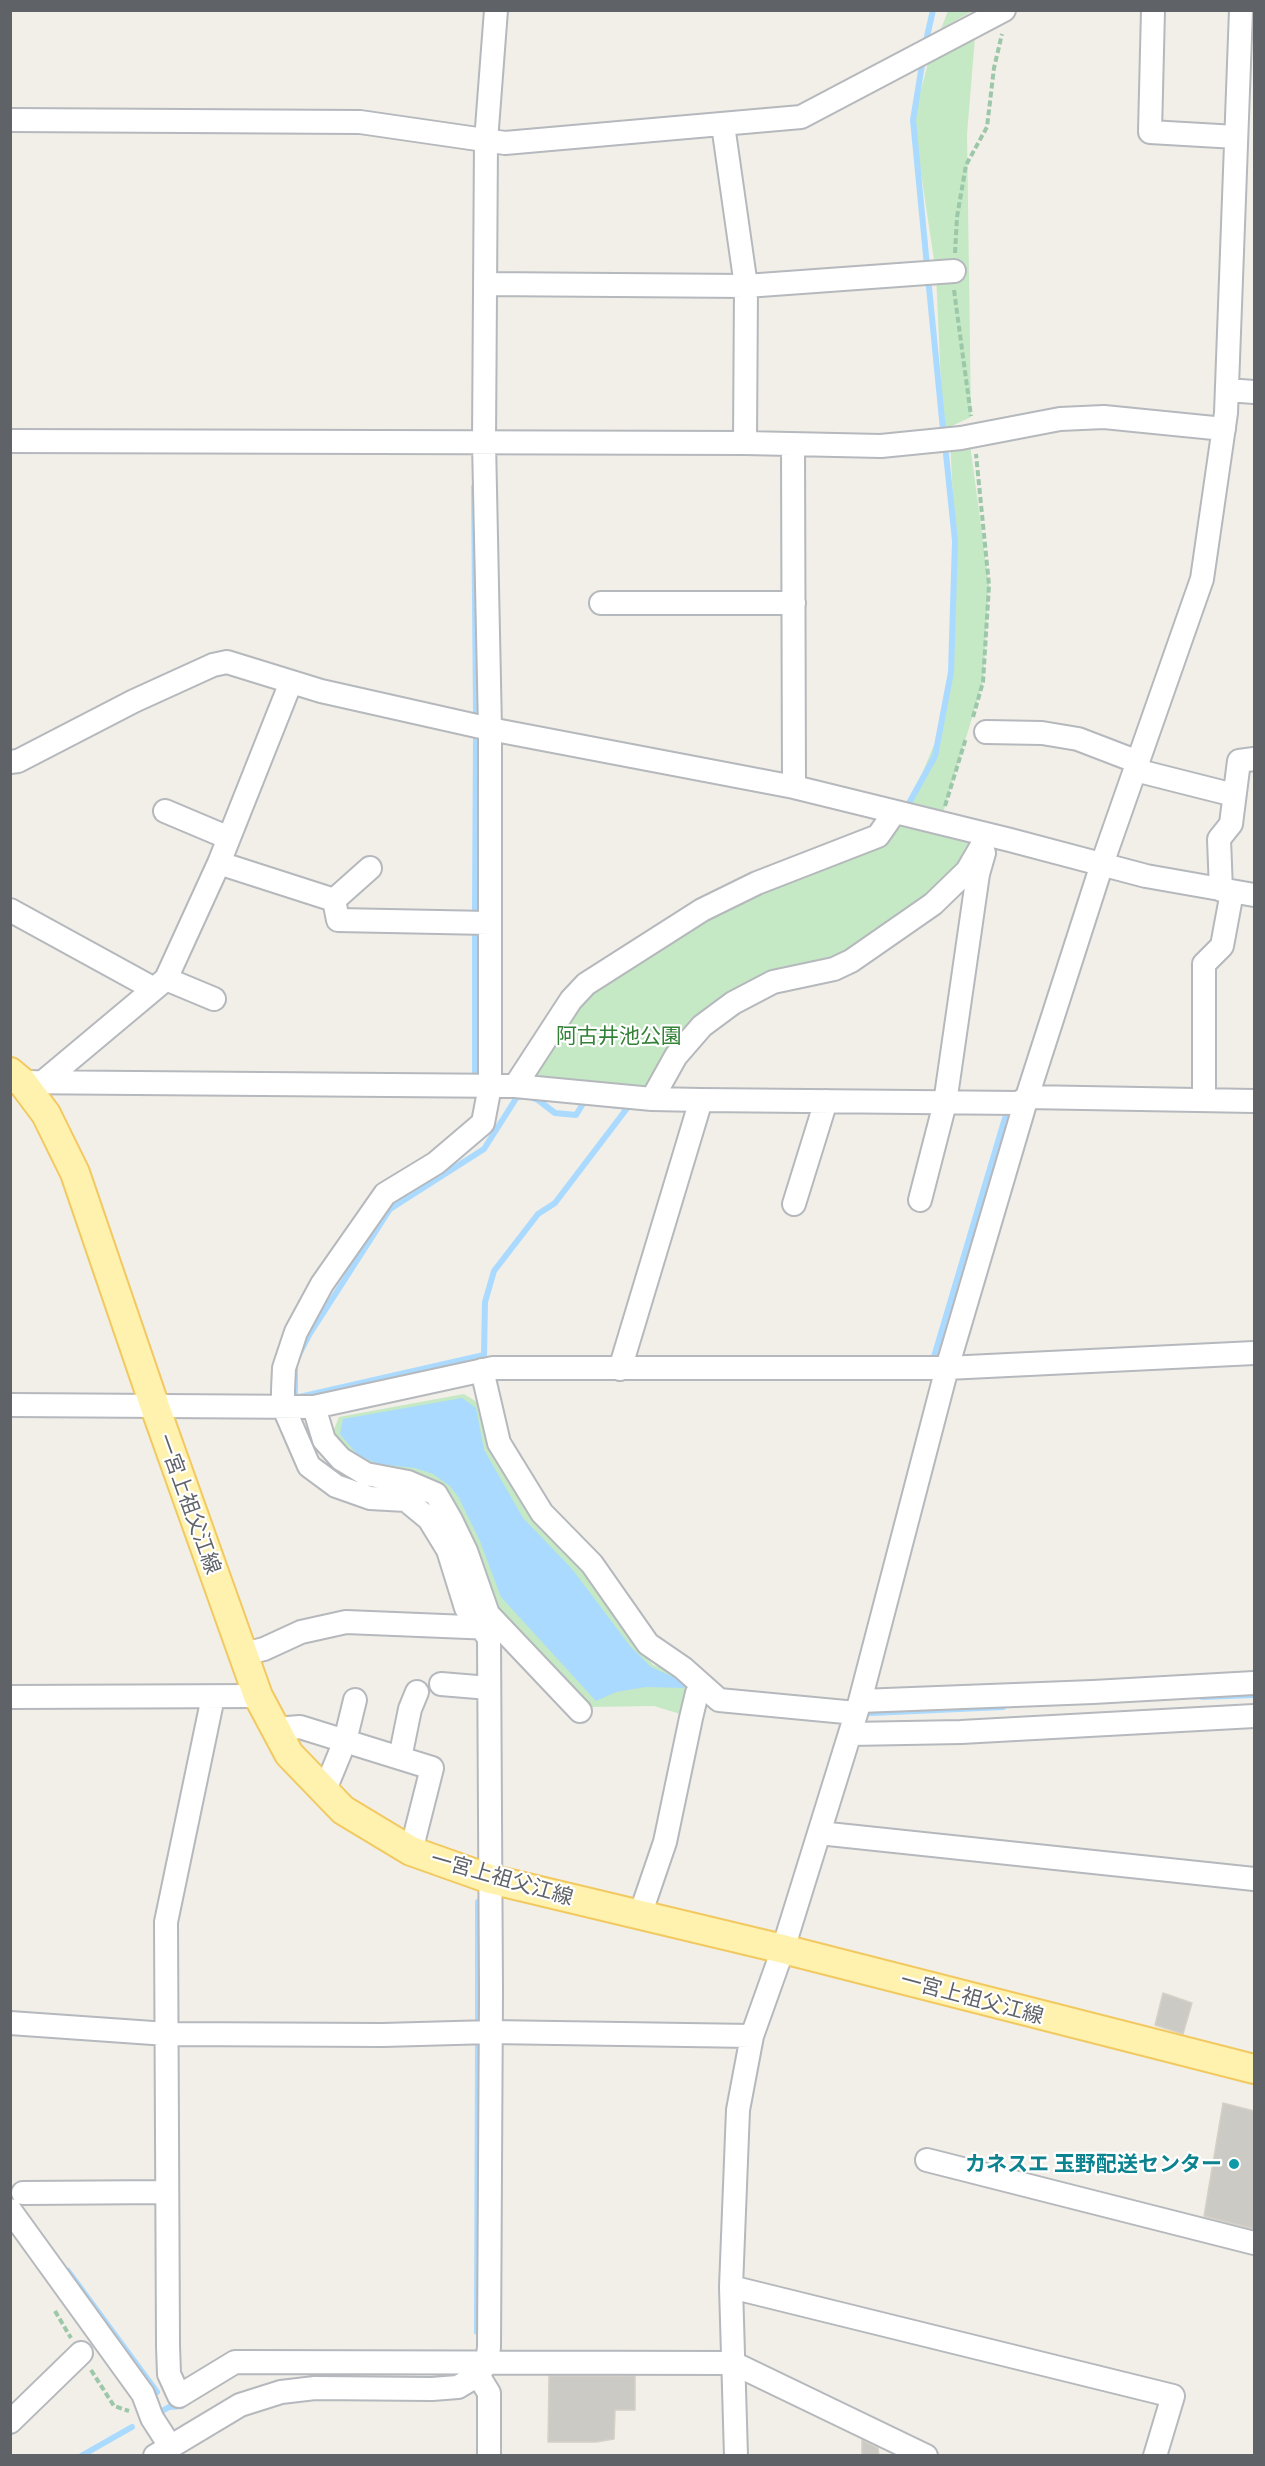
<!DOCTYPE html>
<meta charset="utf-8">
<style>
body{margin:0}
#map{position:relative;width:1265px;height:2466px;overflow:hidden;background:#f1efe8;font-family:Ubuntu,sans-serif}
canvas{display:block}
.frame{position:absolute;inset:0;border:12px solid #5f6368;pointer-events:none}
</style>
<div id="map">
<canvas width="1265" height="2466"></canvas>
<div class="frame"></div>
</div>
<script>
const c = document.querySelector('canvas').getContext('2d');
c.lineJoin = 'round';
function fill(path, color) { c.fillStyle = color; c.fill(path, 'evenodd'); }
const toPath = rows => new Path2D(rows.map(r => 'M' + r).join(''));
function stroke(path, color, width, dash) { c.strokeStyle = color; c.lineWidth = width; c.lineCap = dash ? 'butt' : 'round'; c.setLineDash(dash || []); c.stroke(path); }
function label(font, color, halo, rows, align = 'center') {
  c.font = font + ' Ubuntu,"Noto Sans JP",sans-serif'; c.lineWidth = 4.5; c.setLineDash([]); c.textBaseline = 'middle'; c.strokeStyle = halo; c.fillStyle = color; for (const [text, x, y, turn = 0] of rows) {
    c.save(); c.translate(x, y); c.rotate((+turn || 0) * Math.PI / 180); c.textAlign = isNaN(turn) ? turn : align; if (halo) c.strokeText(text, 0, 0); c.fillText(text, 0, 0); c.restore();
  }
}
const green = toPath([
 [948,11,948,10,972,11,941,29],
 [976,25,967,134,971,417,943,430,936,273,913,120,932,48],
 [969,437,989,585,983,682,940,823,988,835,891,934,733,1003,652,1099,515,1086,586,984,905,815,941,728,951,672,955,541,950,439],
 [464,1394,480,1404,530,1515,579,1568,653,1665,681,1673,691,1682,687,1716,654,1706,588,1707,492,1611,458,1515,369,1468,331,1437,339,1417]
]);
const water = toPath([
 [462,1398,476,1408,484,1450,523,1518,572,1569,630,1646,651,1667,687,1683,684,1688,646,1687,616,1692,596,1701,501,1597,480,1541,459,1498,450,1486,433,1474,415,1468,378,1464,358,1455,340,1434,343,1419]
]);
const stream = toPath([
 [926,41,933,10],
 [922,65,913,120,927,266],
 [928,277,943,430],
 [474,487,476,712],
 [908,805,935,756,951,672,955,541,946,454],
 [475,913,476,735],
 [475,1076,475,930],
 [527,1096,538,1100,555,1113,576,1115,584,1102,628,1107,555,1203,538,1214,494,1271,485,1302,484,1355,295,1398,295,1362,309,1335,390,1209,484,1149,517,1097,527,1096],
 [933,1360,1005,1118],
 [1202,1697,1254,1695],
 [871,1713,1003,1707],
 [478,1902,478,2026],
 [68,2271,157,2392],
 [477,2332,478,2041],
 [157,2414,169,2407,182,2406],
 [81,2456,132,2427]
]);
const building = toPath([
 [1163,1993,1192,2003,1183,2034,1155,2025,1163,1993],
 [1223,2103,1254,2111,1254,2229,1204,2216,1223,2103],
 [549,2376,635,2376,635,2410,615,2410,614,2439,596,2442,548,2442,549,2376],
 [862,2440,878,2448,879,2456,862,2456,862,2440]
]);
const path = toPath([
 [955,253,957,217,966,165,987,127,994,68,1002,34],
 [954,290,971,416],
 [973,717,983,682,989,585,976,454],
 [945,806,966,738],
 [55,2311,71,2338],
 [91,2370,114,2406,129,2411]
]);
const minor = toPath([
 [1153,10,1150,132,1236,137],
 [10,120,360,122,505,143,801,117,1004,10],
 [723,125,746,286,745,443],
 [485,284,746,286,954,271],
 [1227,390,1254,392],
 [10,441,745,443,881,446,961,438,1060,419,1104,417,1224,429],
 [793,445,794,787],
 [601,603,794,603],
 [986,732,1042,733,1078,739,1138,762],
 [10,762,18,761,134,701,213,665,227,662,321,691,490,729,794,787,1010,840,1146,876,1254,895],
 [1135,770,1234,795],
 [165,811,229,838],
 [219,863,334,900,338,920,489,923],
 [1221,890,1219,839,1231,824,1239,761,1254,759],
 [334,900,370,868],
 [10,910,154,989],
 [166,979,214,999],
 [10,1082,515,1086,652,1099,701,1100,1019,1103,1027,1097,1254,1101],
 [43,1082,166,979,219,863,291,682],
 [515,1086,571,1000,586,984,702,910,757,883,878,836,894,813],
 [652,1099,676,1056,702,1026,733,1003,773,982,834,969,851,961,933,904,967,871,988,835],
 [1204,1100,1204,964,1222,946,1232,892],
 [920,1200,945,1103,978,874,984,853],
 [794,1204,826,1101],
 [620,1369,701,1100],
 [482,1370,499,1443,542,1513,592,1564,648,1644,683,1668,719,1700,856,1713],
 [10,1405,314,1407,493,1368,947,1368,1254,1353],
 [314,1407,324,1440,341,1459,366,1474,408,1482,436,1494,451,1520,466,1551,488,1614,580,1711],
 [244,1654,264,1649,301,1632,346,1622,492,1628],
 [441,1684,489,1688],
 [10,1697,258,1696],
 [213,1697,166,1922,168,2346,169,2374,179,2396,235,2362,733,2363,926,2456],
 [860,1701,1093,1692,1254,1683],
 [275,1729,300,1727,432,1768,411,1851],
 [850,1734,961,1732,1254,1716],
 [400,1758,410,1709,417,1692],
 [324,1792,345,1741,355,1700],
 [819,1833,1254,1879],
 [640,1915,665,1842,691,1718,697,1693,702,1685],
 [10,2023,167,2034,383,2035,491,2032,752,2036],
 [927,2160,1254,2243],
 [23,2193,167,2192],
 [10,2210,143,2394,152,2418,170,2446],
 [731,2287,1173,2396,1155,2456],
 [478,2375,489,2393,489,2456],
 [10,2422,81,2353],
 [155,2456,240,2405,281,2392,315,2388,432,2389,458,2387,478,2375,487,2363,489,2347,491,1991,489,1638,466,1608,448,1550,429,1519,406,1500,370,1498,336,1486,309,1466,283,1406,283,1390,284,1368,296,1332,322,1284,385,1194,436,1163,483,1123,490,1086,490,729,484,442,486,141,496,10],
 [736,2456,731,2287,738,2110,752,2036,783,1949,860,1701,947,1368,1027,1097,1102,864,1202,579,1226,413,1241,10]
]);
const major = toPath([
 [10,1072,22,1082,46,1114,75,1173,155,1407,258,1696,289,1754,343,1810,411,1851,490,1879,783,1949,1254,2069]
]);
const markers = [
 [1234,2164,6,"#0f9aa8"]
];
const parkNames = [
 ["阿古井池公園",619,1036]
];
const streetNames = [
 ["一宮上祖父江線",189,1504,70],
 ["一宮上祖父江線",502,1878,16],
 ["一宮上祖父江線",972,1998,15]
];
const cultureNames = [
 ["カネスエ 玉野配送センター",1222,2164]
];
fill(green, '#c5e8c5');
fill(water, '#aadaff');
stroke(stream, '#aadaff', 6);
fill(building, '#cccac5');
stroke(building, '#d6d1c6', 1.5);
stroke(minor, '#b5b8bc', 26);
stroke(major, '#f2c960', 32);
stroke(path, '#9cc7a9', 4, [6, 3]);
stroke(minor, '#fff', 22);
stroke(major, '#fff2af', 28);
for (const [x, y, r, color] of markers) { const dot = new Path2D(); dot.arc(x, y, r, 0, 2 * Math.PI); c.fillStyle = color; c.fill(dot); stroke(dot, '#fff', 2); }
label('21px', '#348238', '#fff', parkNames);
label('21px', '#5f6368', '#fff', streetNames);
label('bold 21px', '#0d838f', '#fff', cultureNames, 'right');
</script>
